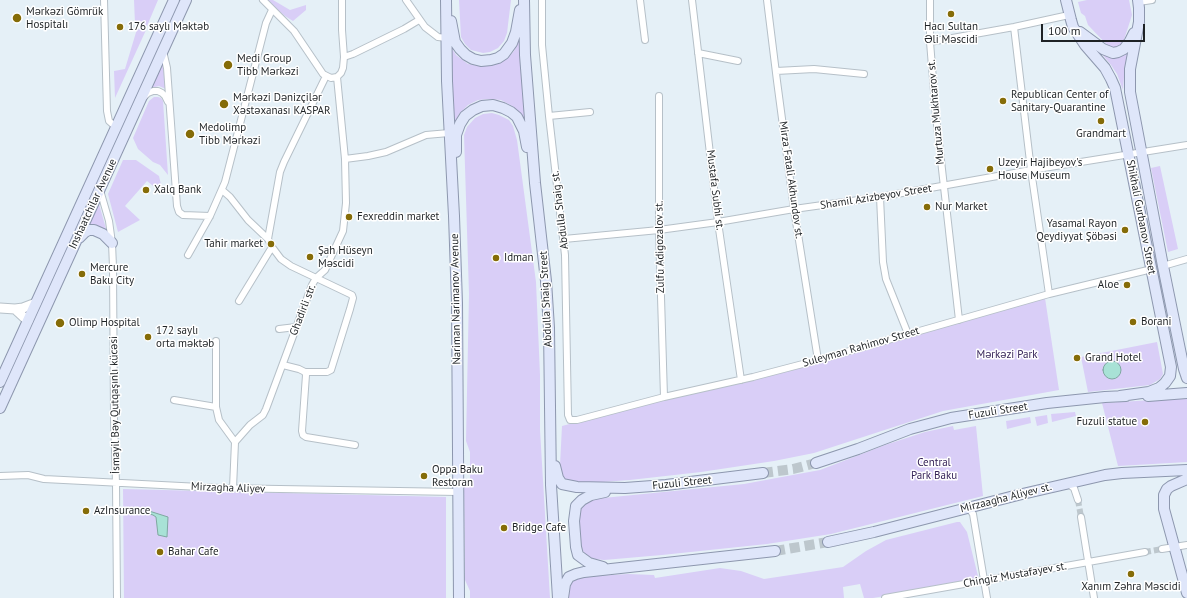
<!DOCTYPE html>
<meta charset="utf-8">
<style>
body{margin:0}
#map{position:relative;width:1187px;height:598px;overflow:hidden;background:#e5f0f7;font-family:"PT Sans",sans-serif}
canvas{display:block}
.scale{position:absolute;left:1041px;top:24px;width:104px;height:18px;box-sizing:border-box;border:2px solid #1e2225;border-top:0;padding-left:5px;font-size:12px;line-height:14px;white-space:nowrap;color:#1e2225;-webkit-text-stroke:3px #fff;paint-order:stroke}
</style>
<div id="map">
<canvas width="1187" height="598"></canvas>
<div class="scale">100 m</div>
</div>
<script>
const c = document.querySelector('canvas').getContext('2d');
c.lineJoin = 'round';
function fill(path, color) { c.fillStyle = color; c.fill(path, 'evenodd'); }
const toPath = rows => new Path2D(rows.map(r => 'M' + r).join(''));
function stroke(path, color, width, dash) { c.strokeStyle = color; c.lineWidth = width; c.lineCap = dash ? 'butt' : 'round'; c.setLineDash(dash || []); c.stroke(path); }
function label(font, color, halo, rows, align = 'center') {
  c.font = font + ' "PT Sans",sans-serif'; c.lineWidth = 3; c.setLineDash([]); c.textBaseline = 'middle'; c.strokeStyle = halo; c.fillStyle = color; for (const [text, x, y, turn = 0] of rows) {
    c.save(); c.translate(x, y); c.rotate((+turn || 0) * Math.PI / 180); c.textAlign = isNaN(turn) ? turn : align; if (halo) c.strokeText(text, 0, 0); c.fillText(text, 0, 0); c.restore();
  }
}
const green = toPath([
 [134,0,158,0,147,26,135,24],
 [265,0,273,0,290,10,306,5,306,10,293,21,285,16],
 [459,0,511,0,507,33,504,41,498,48,490,52,483,53,471,50,465,44,461,37],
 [1087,0,1129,0,1132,15,1123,43,1121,46,1113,48,1109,47,1088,25,1085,16,1081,13,1078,2],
 [137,29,146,30,115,98,114,71,125,69],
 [519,39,525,122,518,111,512,106,501,100,490,99,478,100,468,105,459,114,453,128,450,45,456,55,468,64,478,66,491,66,508,58,514,51],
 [1130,49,1125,64,1123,90,1117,74,1111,65,1100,52,1109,57,1117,58,1125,55],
 [162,63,164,65,166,89,159,86,151,88],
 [154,97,158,97,161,98,163,101,168,175,160,165,153,162,138,149,133,138,149,101],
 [492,113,499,115,509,120,513,126,517,140,536,282,540,375,540,430,550,598,470,598,470,591,465,580,464,487,470,479,470,452,466,441,469,294,464,135,467,127,475,118,483,114],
 [123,160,136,160,159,176,163,194,147,181,125,206,140,220,118,232,108,194],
 [1160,166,1178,249,1168,252,1151,168],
 [99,204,107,232,102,228,96,226,88,226],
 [1045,298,1059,390,943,411,814,453,774,461,701,472,630,480,589,483,571,482,566,480,562,476,560,465,562,426],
 [1157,342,1163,374,1160,379,1150,385,1088,392,1081,357],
 [1187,398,1187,462,1118,466,1102,403],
 [1075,412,1076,416,1052,422,1051,414],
 [1047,415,1048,423,1037,426,1035,417],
 [1030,417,1031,423,1007,429,1006,421],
 [953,426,954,430,976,426,983,496,831,534,767,544,662,555,604,560,595,559,588,557,583,551,581,546,579,515,581,509,585,504,593,499,744,484,820,470,885,445,925,432],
 [123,489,446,497,446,598,124,598],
 [957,522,960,522,967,532,979,580,873,598,864,598,860,584,843,587,844,598,568,598,570,586,574,579,581,577,628,574,654,575,655,578,720,568,741,571,764,579,843,567,866,551,886,540]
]);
const water = toPath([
 '1103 370a9 9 0 1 1 18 0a9 9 0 1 1-18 0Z',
 [146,510,168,517,167,537,158,535,156,517,153,515,146,513,146,510]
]);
const streetTunnel = toPath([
 [1078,500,1081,517],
 [1145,552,1162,549]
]);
const primaryTunnel = toPath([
 [763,473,793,469,816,463],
 [775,551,828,542]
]);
const street = toPath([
 [104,0,107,111,109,121,117,128],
 [263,0,294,31,323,74,331,78,337,77,341,73,343,68,344,57,342,30,342,0],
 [406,0,425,27,438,37,446,38],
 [542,0,542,45,549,116,565,255,568,415,570,420,577,420,664,397,753,377,818,360,1049,294,1152,269],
 [640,0,645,40],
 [692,0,718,222,741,380],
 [767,0,777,81,794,209,818,360],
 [930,0,930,42,936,116,959,320],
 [1139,2,1152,0],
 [1014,27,1031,170,1049,294],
 [930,42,1014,27,1069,15],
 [163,51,167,68,177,206,179,212,183,215,210,216],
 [698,53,738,61],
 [344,57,353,54,404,29,419,20],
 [776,71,814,69,864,74],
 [659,96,659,230,664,397],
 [143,98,148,93,153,91,158,91,162,93,165,96,168,102],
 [549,116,590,112],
 [345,159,368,156,386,152,426,135,449,133],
 [100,190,109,221,112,243,113,267,114,418,116,483,117,598],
 [222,190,230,197,248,220,268,239,272,247,281,259,291,266,352,295,353,298,350,309,331,370,327,372,305,372],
 [880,197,883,262,886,279,908,334],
 [268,239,280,172,284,162,326,76],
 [564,239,659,230,718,222,794,209,880,197,1031,170,1187,145],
 [188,255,210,216,225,182,266,23,272,10],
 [1163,266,1187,259],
 [239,301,272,247],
 [279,329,296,327],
 [216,341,216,407,219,420,235,442],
 [283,365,299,369,305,372,306,375,302,431,303,435,306,437,355,445],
 [174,400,216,407],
 [0,476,28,475,44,479,220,488,458,492],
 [1066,485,1070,485,1074,488,1078,500],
 [233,488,235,442,250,425,263,415,266,409,312,285,316,278,325,270,343,231,346,203,345,159,337,77],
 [965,510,970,510,973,514,987,598],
 [1081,517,1094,598],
 [1162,549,1187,545],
 [885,598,1145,552]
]);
const secondary = toPath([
 [0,308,15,309,23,308,36,303],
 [15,309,28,321]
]);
const primary = toPath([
 [446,0,447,81,454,216,457,303,459,598],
 [524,0,525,55,535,183,546,281,549,328,551,485,558,598],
 [1066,0,1071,20,1073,27,1085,45,1105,68,1111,79,1115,88,1171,367,1170,376,1165,383,1159,388,1149,392,1120,396],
 [1138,0,1139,8,1139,22,1130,69,1130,92,1163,266,1184,369,1187,378],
 [451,21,455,42,460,49,466,55,473,59,481,61,491,60,498,58,504,54,512,43,516,32,520,10],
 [1080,32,1103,49,1113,53,1118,52,1124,49,1130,41,1134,33],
 [456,152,456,135,460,124,465,116,473,110,482,106,493,105,503,108,511,112,517,117,524,131,527,147],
 [79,238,85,232,89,230,94,230,103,234,112,243],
 [0,382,174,0],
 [1148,396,1187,393],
 [0,408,186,0],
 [816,463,858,449,910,429,951,418,1047,403,1105,397,1126,396],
 [555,466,558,478,562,484,577,487,625,488,666,485,763,473],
 [1187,479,1171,486,1167,489,1164,495,1164,509,1187,593],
 [828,542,874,532,1018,495,1105,475,1122,473,1187,470],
 [603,567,589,563,578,555,576,547,574,521,576,506,582,500,591,495,605,492],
 [563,598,565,584,569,577,576,574,584,572,775,551]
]);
const markers = [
 [951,14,4,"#856c08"],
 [17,18,5,"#856c08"],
 [120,27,4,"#856c08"],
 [228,65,5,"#856c08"],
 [1003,101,4,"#856c08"],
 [224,104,5,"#856c08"],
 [1101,121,4,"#856c08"],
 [190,134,5,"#856c08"],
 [990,169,4,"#856c08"],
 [146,190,4,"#856c08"],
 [927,207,4,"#856c08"],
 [349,217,4,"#856c08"],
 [1125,230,4,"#856c08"],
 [271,244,4,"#856c08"],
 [310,257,4,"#856c08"],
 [496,258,4,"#856c08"],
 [82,274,4,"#856c08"],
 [1127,285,4,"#856c08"],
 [1133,322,4,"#856c08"],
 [60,323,5,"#856c08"],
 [148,337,4,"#856c08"],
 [1077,358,4,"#856c08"],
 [1145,422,4,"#856c08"],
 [424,476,4,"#856c08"],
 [86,511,4,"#856c08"],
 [504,528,4,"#856c08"],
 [160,552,4,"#856c08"],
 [1131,574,4,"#856c08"]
];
const poiNames = [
 ["Mərkəzi Gömrük",26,12],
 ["Hospitalı",26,25],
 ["176 saylı Məktəb",128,27],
 ["Hacı Sultan",951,27,"center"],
 ["Əli Məscidi",951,40,"center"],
 ["Medi Group",237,59],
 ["Tibb Mərkəzi",237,72],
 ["Republican Center of",1011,95],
 ["Sanitary-Quarantine",1011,108],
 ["Mərkəzi Dənizçilər",233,98],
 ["Xəstəxanası KASPAR",233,111],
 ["Medolimp",199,128],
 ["Tibb Mərkəzi",199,141],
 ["Grandmart",1101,134,"center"],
 ["Uzeyir Hajibeyov's",998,163],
 ["House Museum",998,176],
 ["Xalq Bank",154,190],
 ["Nur Market",935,207],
 ["Fexreddin market",357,217],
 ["Yasamal Rayon",1117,224,"right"],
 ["Qeydiyyat Şöbəsi",1117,237,"right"],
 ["Tahir market",263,244,"right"],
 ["Şah Hüseyn",318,251],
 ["Məscidi",318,264],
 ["Idman",504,258],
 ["Mercure",90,268],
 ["Baku City",90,281],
 ["Aloe",1119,285,"right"],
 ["Borani",1141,322],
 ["Olimp Hospital",69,323],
 ["172 saylı",156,331],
 ["orta məktəb",156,344],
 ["Grand Hotel",1085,358],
 ["Fuzuli statue",1137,422,"right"],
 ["Oppa Baku",432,470],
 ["Restoran",432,483],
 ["AzInsurance",94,511],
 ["Bridge Cafe",512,528],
 ["Bahar Cafe",168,552],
 ["Xanım Zəhra Məscidi",1131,587,"center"]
];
const streetNames = [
 ["Murtuza Mukhtarov st.",936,112,-95],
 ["Mirza Fatali Akhundov st.",791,180,82],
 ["Mustafa Subhi st.",715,190,83],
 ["Shamil Azizbeyov Street",876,197,-9],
 ["Inshaatchilar Avenue",93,204,-65],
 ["Abdulla Shaig st.",560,210,-97],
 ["Shikhali Gurbanov Street",1141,217,79],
 ["Zulfu Adigozalov st.",660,247,-91],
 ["Nariman Narimanov Avenue",456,299,-91],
 ["Abdulla Shaig Street",546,299,-93],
 ["Ghadirli str.",303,310,-69],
 ["Suleyman Rahimov Street",861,347,-16],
 ["İsmayil Bəy Qutqaşınlı kücəsi",115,405,-91],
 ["Fuzuli Street",998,411,-9],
 ["Fuzuli Street",682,483,-6],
 ["Mirzagha Aliyev",228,488,2],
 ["Mirzaagha Aliyev st.",1006,498,-14],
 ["Chingiz Mustafayev st.",1015,575,-10]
];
const parkNames = [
 ["Mərkəzi Park",1007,355],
 ["Central",934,463],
 ["Park Baku",934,476]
];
fill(green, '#d9cef7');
fill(water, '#a8e2d6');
stroke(water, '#7fa8a1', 1);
stroke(streetTunnel, '#bdc7cd', 6, [6, 3]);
stroke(primaryTunnel, '#bdc7cd', 10, [10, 5]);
stroke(street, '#b6c0c8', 8);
stroke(secondary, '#b6c0c8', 11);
stroke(primary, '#8d97ae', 12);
stroke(street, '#fff', 6);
stroke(secondary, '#fff', 9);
stroke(primary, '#dfe6fa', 10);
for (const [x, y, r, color] of markers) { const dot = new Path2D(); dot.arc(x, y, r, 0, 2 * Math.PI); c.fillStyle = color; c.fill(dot); stroke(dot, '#fff', 1.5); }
label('11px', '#1e2225', '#fff', poiNames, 'left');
label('11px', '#1e2225', '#fff', streetNames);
label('11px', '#362358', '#fff', parkNames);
</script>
